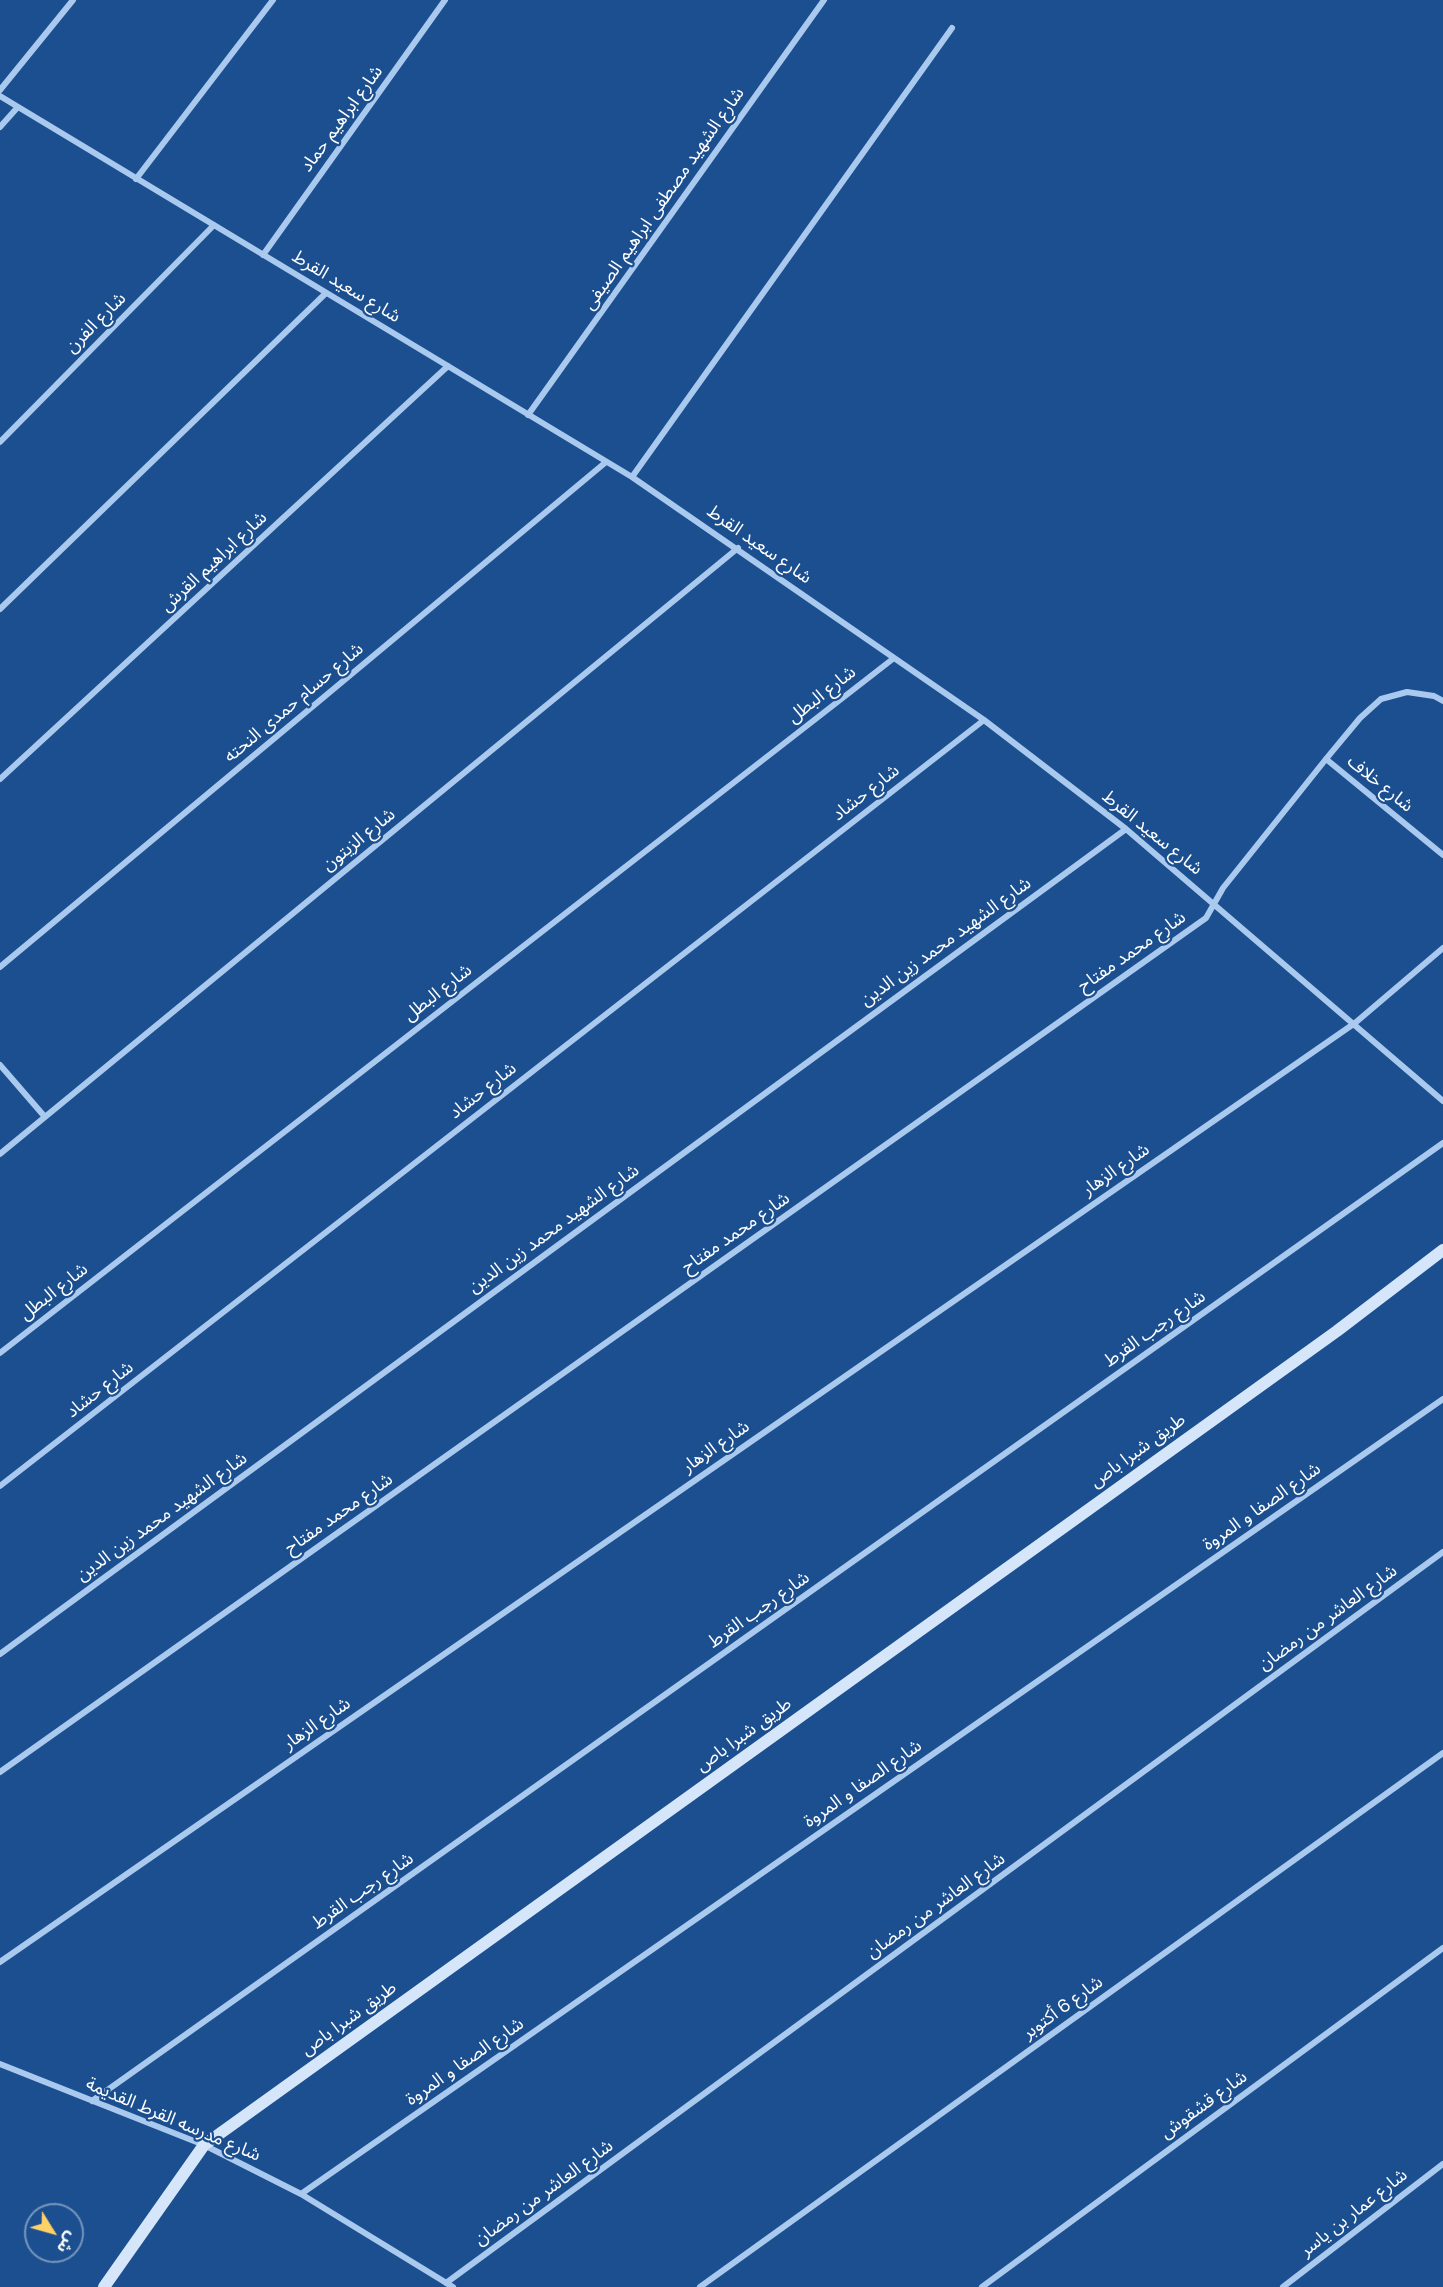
<!DOCTYPE html>
<meta charset="utf-8">
<style>
body{margin:0}
#map{position:relative;width:1443px;height:2287px;overflow:hidden;background:#1b4f8f;font-family:"Space Grotesk","Noto Sans Arabic",sans-serif}
canvas{display:block}
.north{position:absolute;left:24px;top:2203px;width:60px;height:60px;box-sizing:border-box;background:#1b4f8f;border:2px solid #7695bc;border-radius:50%;rotate:127deg;font-size:16px;font-weight:700;line-height:24px;text-align:center;color:#fff}
.north::after{content:'';display:block;margin:auto;width:21px;height:27px;background:#ffd166;clip-path:polygon(50% 0,100% 100%,50% 72%,0 100%)}
</style>
<div id="map">
<canvas width="1443" height="2287"></canvas>
<div class="north">ش</div>
</div>
<script>
const c = document.querySelector('canvas').getContext('2d');
c.lineJoin = 'round';
const toPath = rows => new Path2D(rows.map(r => 'M' + r).join(''));
function stroke(path, color, width, dash) { c.strokeStyle = color; c.lineWidth = width; c.lineCap = dash ? 'butt' : 'round'; c.setLineDash(dash || []); c.stroke(path); }
function label(font, color, halo, rows, align = 'center') {
  c.font = font + ' "Space Grotesk","Noto Sans Arabic",sans-serif'; c.lineWidth = 4.5; c.setLineDash([]); c.textBaseline = 'middle'; c.strokeStyle = halo; c.fillStyle = color; for (const [text, x, y, turn = 0] of rows) {
    c.save(); c.translate(x, y); c.rotate((+turn || 0) * Math.PI / 180); c.textAlign = isNaN(turn) ? turn : align; if (halo) c.strokeText(text, 0, 0); c.fillText(text, 0, 0); c.restore();
  }
}
const street = toPath([
 [0,90,73,0],
 [0,96,632,477,984,720,1126,829,1443,1101],
 [0,127,17,108],
 [136,179,273,0],
 [263,255,445,0],
 [528,415,824,0],
 [0,442,214,225],
 [632,477,952,28],
 [0,609,326,293],
 [1326,759,1443,855],
 [0,779,448,366],
 [0,967,606,462],
 [0,1065,45,1117],
 [0,1154,738,548],
 [0,1353,894,658],
 [0,1486,984,720],
 [0,1654,1126,829],
 [0,1772,1206,918,1223,888,1326,759,1360,718,1381,699,1407,692,1434,696,1443,701],
 [0,1962,1355,1023,1443,948],
 [0,2064,204,2145,301,2194,453,2287],
 [92,2101,1443,1143],
 [301,2194,1443,1399],
 [446,2283,1443,1552],
 [700,2287,1443,1753],
 [982,2287,1443,1948],
 [1283,2287,1443,2164]
]);
const secondary = toPath([
 [104,2287,204,2145,1337,1331,1443,1250]
]);
const streetNames = [
 ["شارع ابراهيم حماد",342,119,-54],
 ["شارع الشهيد مصطفى ابراهيم الصيفى",664,199,-55],
 ["شارع سعيد القرط",346,287,31],
 ["شارع الفرن",96,323,-45],
 ["شارع سعيد القرط",759,545,35],
 ["شارع ابراهيم القرش",214,562,-43],
 ["شارع البطل",822,695,-38],
 ["شارع حسام حمدى النحته",294,703,-40],
 ["شارع خلاف",1380,784,39],
 ["شارع حشاد",866,793,-38],
 ["شارع سعيد القرط",1152,833,39],
 ["شارع الزيتون",359,840,-39],
 ["شارع الشهيد محمد زين الدين",946,942,-36],
 ["شارع محمد مفتاح",1132,952,-35],
 ["شارع البطل",438,993,-38],
 ["شارع حشاد",483,1091,-38],
 ["شارع الزهار",1116,1170,-35],
 ["شارع الشهيد محمد زين الدين",554,1229,-36],
 ["شارع محمد مفتاح",736,1233,-35],
 ["شارع البطل",54,1292,-38],
 ["شارع رجب القرط",1155,1329,-35],
 ["شارع حشاد",100,1390,-38],
 ["شارع الزهار",716,1447,-35],
 ["طريق شبرا باص",1138,1451,-36],
 ["شارع الصفا و المروة",1262,1507,-35],
 ["شارع محمد مفتاح",339,1514,-35],
 ["شارع الشهيد محمد زين الدين",162,1517,-36],
 ["شارع رجب القرط",759,1610,-35],
 ["شارع العاشر من رمضان",1328,1618,-36],
 ["شارع الزهار",317,1724,-35],
 ["طريق شبرا باص",744,1735,-36],
 ["شارع الصفا و المروة",863,1784,-35],
 ["شارع رجب القرط",363,1891,-35],
 ["شارع العاشر من رمضان",936,1906,-36],
 ["شارع 6 أكتوبر",1063,2008,-36],
 ["طريق شبرا باص",349,2019,-36],
 ["شارع الصفا و المروة",465,2062,-35],
 ["شارع قشقوش",1204,2105,-36],
 ["شارع مدرسه القرط القديمة",173,2120,23],
 ["شارع العاشر من رمضان",544,2193,-36],
 ["شارع عمار بن ياسر",1354,2213,-38]
];
stroke(street, '#a9c9ee', 6);
stroke(secondary, '#d6e6fa', 12);
label('18px', '#fff', '#1b4f8f', streetNames);
</script>
